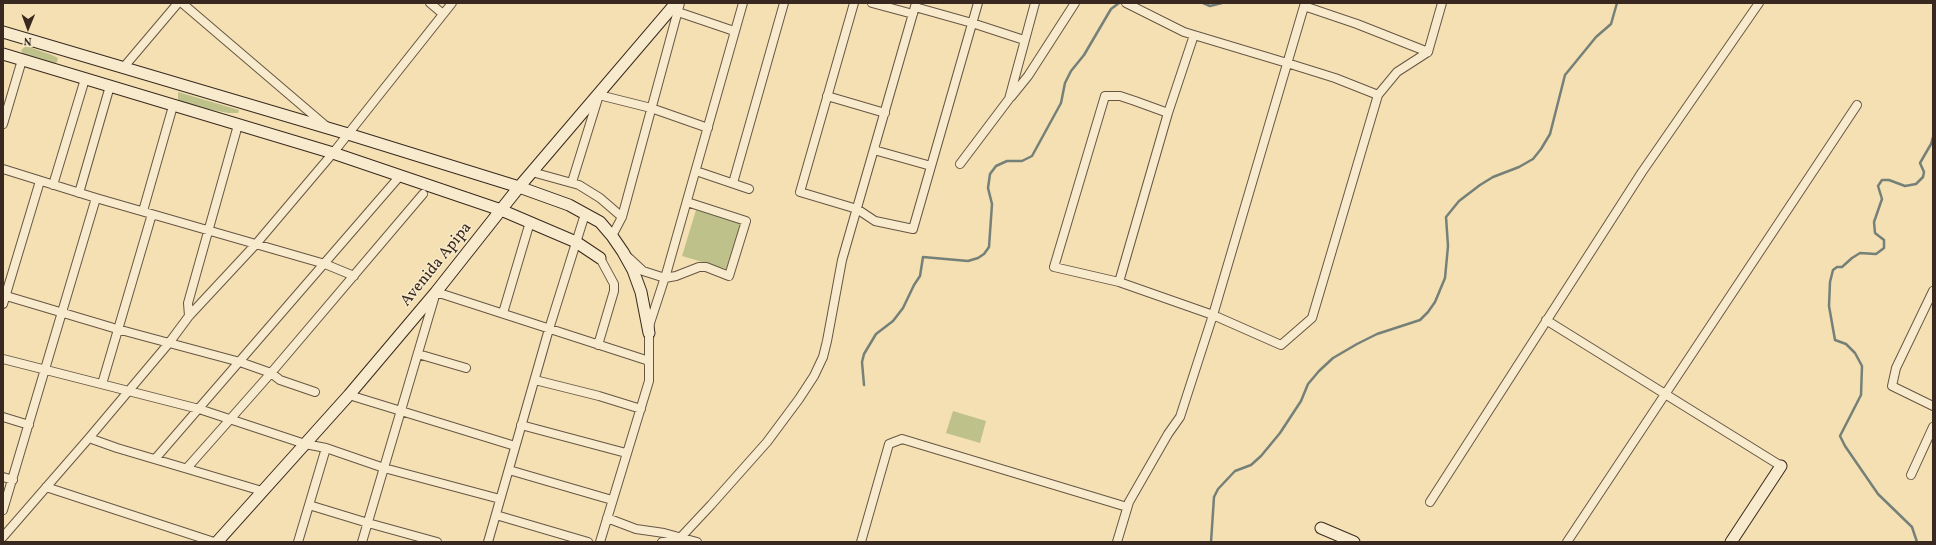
<!DOCTYPE html>
<style>
body{margin:0}
#map{position:relative;width:1936px;height:545px;overflow:hidden;background:#f4e0b2;font-family:Vollkorn,serif}
canvas{display:block}
.frame{position:absolute;inset:0;border:4px solid #38281f;pointer-events:none}
.north{position:absolute;left:8px;top:8px;width:40px;height:40px;-webkit-text-stroke:3px #f8ebcd;paint-order:stroke;rotate:181deg;font-size:11px;font-weight:700;line-height:16px;text-align:center;color:#38281f}
.north::after{content:'';display:block;margin:auto;width:14px;height:18px;background:#38281f;clip-path:polygon(50% 0,100% 100%,50% 72%,0 100%)}
</style>
<div id="map">
<canvas width="1936" height="545"></canvas>
<div class="frame"></div>
<div class="north">N</div>
</div>
<script>
const c = document.querySelector('canvas').getContext('2d');
c.lineJoin = 'round';
function fill(path, color) { c.fillStyle = color; c.fill(path, 'evenodd'); }
const toPath = rows => new Path2D(rows.map(r => 'M' + r).join(''));
function stroke(path, color, width, dash) { c.strokeStyle = color; c.lineWidth = width; c.lineCap = dash ? 'butt' : 'round'; c.setLineDash(dash || []); c.stroke(path); }
function label(font, color, halo, rows, align = 'center') {
  c.font = font + ' Vollkorn,serif'; c.lineWidth = 3; c.setLineDash([]); c.textBaseline = 'middle'; c.strokeStyle = halo; c.fillStyle = color; for (const [text, x, y, turn = 0] of rows) {
    c.save(); c.translate(x, y); c.rotate((+turn || 0) * Math.PI / 180); c.textAlign = isNaN(turn) ? turn : align; if (halo) c.strokeText(text, 0, 0); c.fillText(text, 0, 0); c.restore();
  }
}
const green = toPath([
 [26,46,52,55,58,58,57,62,54,64,23,54,21,50],
 [178,92,239,110,238,113,228,113,189,105,178,100],
 [696,210,741,224,726,269,682,256],
 [953,411,986,421,980,443,946,433]
]);
const stream = toPath([
 [1203,3,1210,6,1222,3],
 [864,385,862,362,864,354,876,334,893,321,903,308,914,285,920,276,923,257,968,261,978,258,984,254,989,247,992,204,988,188,990,174,996,166,1007,161,1022,161,1032,156,1061,103,1065,83,1071,71,1084,55,1111,9,1119,3],
 [1211,542,1214,497,1218,489,1235,471,1251,465,1261,456,1280,433,1301,401,1308,384,1319,371,1333,358,1357,344,1377,334,1420,320,1428,312,1435,302,1445,278,1448,246,1446,217,1459,201,1480,185,1493,177,1519,167,1533,159,1541,149,1550,134,1565,75,1596,37,1611,24,1617,3],
 [1917,542,1912,527,1878,494,1845,446,1840,436,1861,395,1862,366,1855,353,1846,344,1835,340,1829,306,1830,282,1833,270,1837,267,1842,267,1852,258,1860,253,1876,254,1884,248,1884,240,1875,233,1874,222,1882,199,1878,186,1882,180,1889,180,1905,186,1916,184,1923,177,1924,172,1920,163,1931,144,1933,137]
]);
const street = toPath([
 [182,3,326,126],
 [430,3,443,14],
 [854,3,800,192,857,209,875,221,913,229,978,3],
 [872,3,913,14],
 [1126,3,1184,32,1287,63,1335,78,1378,95],
 [1304,6,1357,24,1428,52],
 [915,7,972,23,1024,40],
 [678,12,734,31],
 [123,68,178,3],
 [827,96,885,113],
 [1011,97,1028,76,1075,3],
 [1168,113,1135,101,1120,96,1105,96,1054,267,1119,282,1213,315,1281,345,1312,318,1378,95,1397,72,1428,52,1442,3],
 [3,124,22,60],
 [874,150,931,166],
 [960,164,1009,99,1035,3],
 [3,169,96,198,325,264,354,276],
 [696,171,749,189],
 [532,172,579,185,600,198,622,217],
 [572,182,599,95,651,108,708,128],
 [733,183,784,3],
 [53,185,85,79],
 [79,193,110,86],
 [143,211,173,106],
 [612,236,622,217,680,3],
 [629,258,643,271,665,278,676,276,699,267,706,267,729,276,746,221,687,202],
 [1119,282,1168,113,1194,35],
 [1933,291,1896,368,1892,386,1933,406],
 [3,295,117,329,240,362,271,373,280,380,315,392],
 [3,304,40,181],
 [503,313,530,222],
 [189,316,188,303,238,125],
 [1546,320,1781,466],
 [598,345,614,291,614,284,600,258],
 [418,354,466,368],
 [3,359,199,409,305,444,326,448,384,468,500,499],
 [535,380,599,396,641,409],
 [102,384,152,214],
 [349,395,515,446],
 [3,417,29,425],
 [521,425,626,453],
 [89,438,117,448,262,491],
 [155,459,399,177],
 [187,468,271,373,423,194],
 [509,470,612,500],
 [1911,475,1933,427],
 [3,477,13,480],
 [46,487,214,542],
 [1430,502,1642,172,1759,3],
 [309,505,368,523,437,542],
 [3,510,96,198],
 [496,515,588,542],
 [607,518,636,529,664,533,697,542],
 [3,537,89,438,169,343,189,316,256,244,333,153,452,3],
 [298,542,326,448],
 [362,542,436,292,649,361],
 [488,542,549,329,585,214],
 [600,542,649,381,649,333,650,323,667,271,743,3],
 [662,542,681,537,711,505,767,442,799,399,814,376,823,357,827,341,842,260,916,3],
 [861,542,889,444,902,439,1127,507],
 [1117,542,1129,502,1168,434,1180,417,1213,315,1305,3],
 [1567,542,1857,105]
]);
const secondary = toPath([
 [3,32,348,134,519,187,569,205,600,222,612,236,623,252,633,270,641,292,649,333],
 [3,54,333,153,501,210,576,242,600,258],
 [1321,528,1354,542],
 [217,542,349,395,436,292,519,187,676,3],
 [1731,542,1781,466]
]);
const streetNames = [
 ["Avenida Apipa",437,265,-51]
];
fill(green, '#bec28a');
stroke(stream, '#758079', 2.5);
stroke(street, '#675644', 10);
stroke(secondary, '#38281f', 13);
stroke(street, '#f8ebcd', 8);
stroke(secondary, '#f8ebcd', 11);
label('16px', '#38281f', '#f8ebcd', streetNames);
</script>
